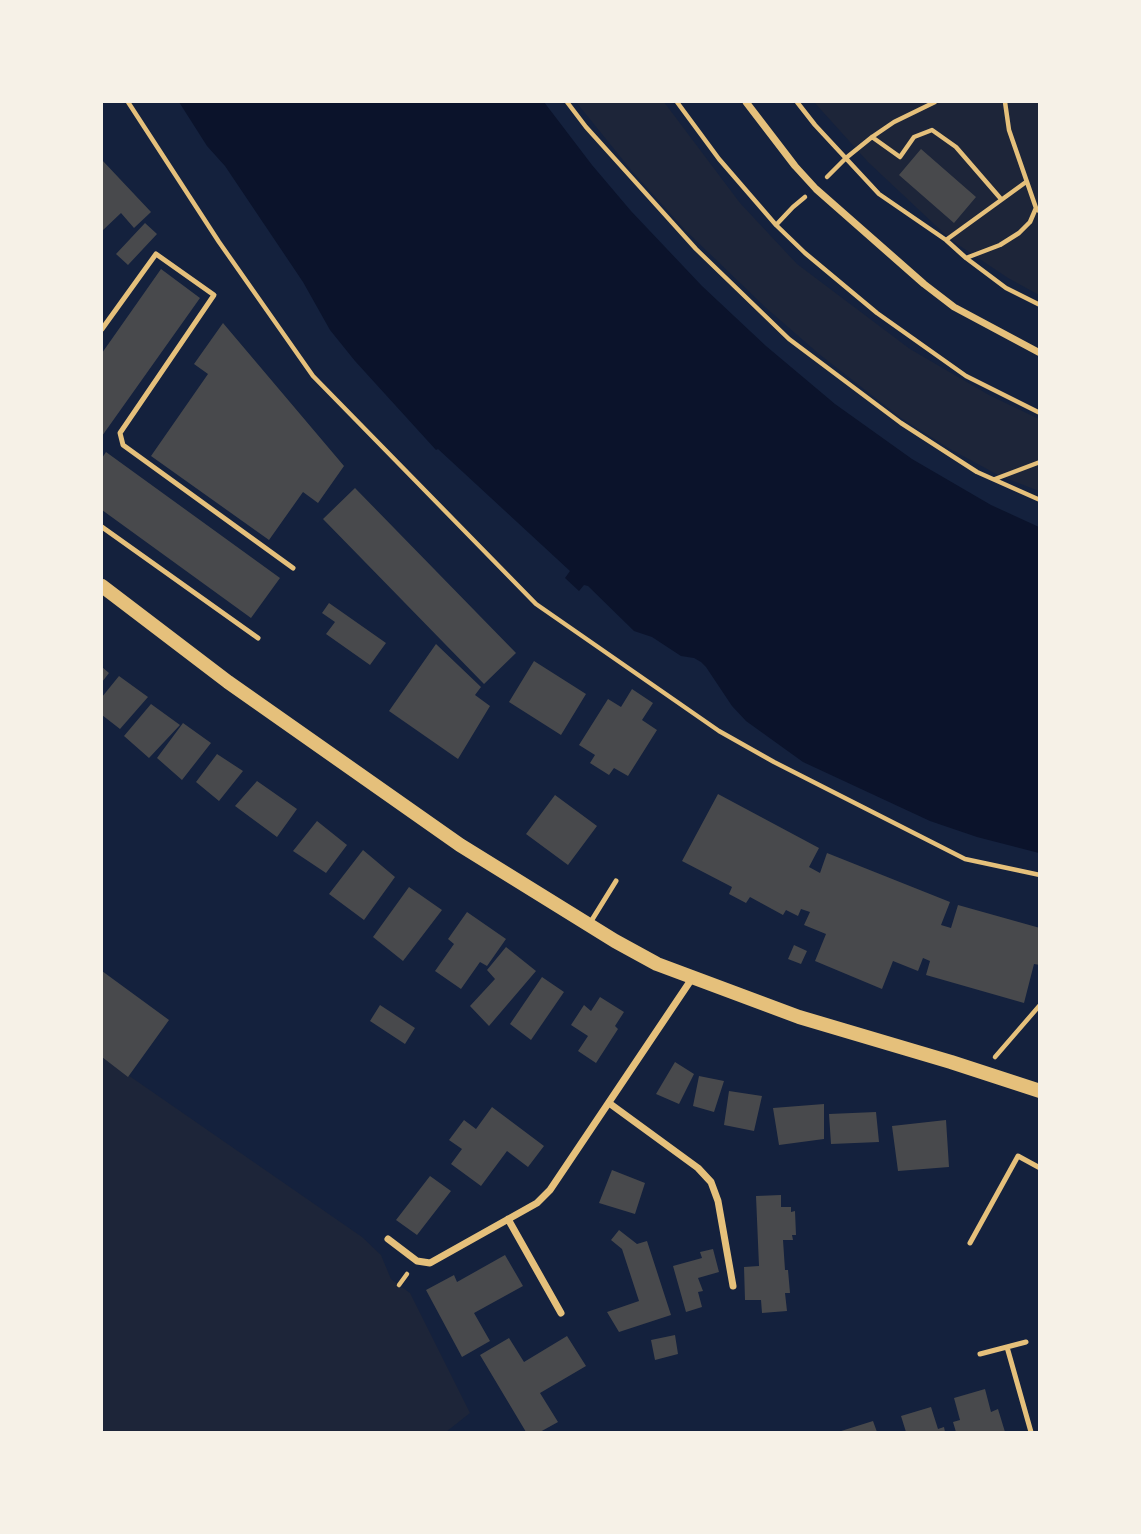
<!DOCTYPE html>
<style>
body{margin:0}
#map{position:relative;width:1141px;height:1534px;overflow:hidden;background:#14213d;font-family:"Source Serif 4",serif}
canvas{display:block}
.frame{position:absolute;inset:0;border:103px solid #f6f1e7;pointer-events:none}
</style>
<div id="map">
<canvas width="1141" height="1534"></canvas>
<div class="frame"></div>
</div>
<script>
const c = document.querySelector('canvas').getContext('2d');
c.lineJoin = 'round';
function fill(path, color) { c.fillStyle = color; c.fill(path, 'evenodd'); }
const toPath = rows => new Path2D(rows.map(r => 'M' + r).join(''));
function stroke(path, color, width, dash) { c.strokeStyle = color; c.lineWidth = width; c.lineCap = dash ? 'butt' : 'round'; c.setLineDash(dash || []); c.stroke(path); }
const green = toPath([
 [576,102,664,102,740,203,797,264,910,349,989,395,1039,419,1039,491,1000,476,950,449,901,418,819,354,765,307,685,230,631,170],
 [814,102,1039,102,1039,295,1008,278,951,240,868,162],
 [102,1057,362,1237,381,1255,391,1279,410,1293,470,1413,446,1432,102,1432]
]);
const water = toPath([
 [179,102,544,102,592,165,631,211,702,286,766,346,835,404,912,459,991,505,1039,527,1039,853,977,837,930,821,803,762,746,721,732,706,706,667,701,662,694,658,681,656,652,637,634,631,588,586,584,585,579,591,565,578,570,571,438,449,436,450,355,361,330,330,303,282,225,166,207,146]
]);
const building = toPath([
 [921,149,976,197,954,223,899,175],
 [102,160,151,212,134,228,121,213,102,231],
 [145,223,157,234,128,265,116,254],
 [161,269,200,298,102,436,102,353],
 [223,323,344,466,318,503,303,492,269,540,151,456,208,374,194,364],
 [106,452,280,578,251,618,102,510,102,458],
 [355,488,516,653,484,684,323,519],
 [329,603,386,643,370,665,326,634,335,622,322,613],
 [436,644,481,687,475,695,490,706,458,759,389,711],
 [534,661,586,694,561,735,509,702],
 [102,667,109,673,102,682],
 [119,676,148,697,120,729,102,715,102,697],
 [632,689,653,703,642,720,657,730,628,776,614,768,609,775,590,763,595,755,579,745,608,699,621,707],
 [151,704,180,725,149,758,124,736],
 [183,723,211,743,182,780,157,758],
 [217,754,243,771,219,801,196,782],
 [257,781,297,809,277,837,235,806],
 [718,794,819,848,809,867,820,873,827,853,950,902,941,925,951,928,958,905,1040,928,1040,965,1034,964,1024,1003,926,975,930,961,923,958,918,971,893,961,882,989,815,961,826,934,804,925,810,912,801,909,798,916,786,910,783,915,750,897,746,903,729,894,732,887,682,861],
 [555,795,597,826,568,865,526,834],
 [317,821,347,845,326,873,293,851],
 [363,850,395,877,364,920,329,894],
 [409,887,442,910,403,961,373,937],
 [467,912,506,939,487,966,480,962,461,989,435,971,454,944,448,939],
 [794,945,807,951,801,964,788,959],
 [506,947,536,971,489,1026,470,1006,495,979,487,970],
 [102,971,169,1020,128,1077,102,1057],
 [542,977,564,992,531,1040,510,1024],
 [600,997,624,1012,615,1026,618,1029,596,1063,578,1051,588,1036,571,1025,584,1005,591,1011],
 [380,1005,415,1028,405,1044,370,1021],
 [675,1062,694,1074,679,1104,656,1094],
 [699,1076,724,1081,714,1112,693,1106],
 [729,1091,762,1096,754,1131,724,1125],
 [824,1104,824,1139,779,1145,773,1108],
 [492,1107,544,1146,528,1167,507,1151,481,1186,451,1164,462,1149,449,1140,464,1120,476,1129],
 [876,1112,879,1142,831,1144,829,1114],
 [946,1120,949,1167,898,1171,892,1126],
 [612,1170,645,1183,635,1214,599,1203],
 [430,1176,451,1191,417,1235,396,1220],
 [781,1195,781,1207,791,1207,791,1212,795,1211,796,1235,792,1235,793,1240,783,1240,785,1270,788,1270,790,1293,785,1293,787,1311,762,1313,761,1300,745,1300,744,1267,759,1266,756,1196],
 [619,1230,637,1244,647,1241,671,1315,619,1332,607,1312,639,1301,622,1249,611,1240],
 [713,1249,719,1272,698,1278,703,1291,698,1292,702,1307,686,1312,673,1266,702,1258,700,1252],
 [505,1255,523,1286,474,1313,490,1341,462,1357,426,1290,454,1275,457,1282],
 [675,1335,678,1354,655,1360,651,1340],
 [567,1336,586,1366,540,1393,558,1422,540,1432,526,1432,480,1355,509,1338,524,1362],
 [985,1389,991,1412,998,1409,1005,1432,956,1432,953,1422,960,1420,954,1398],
 [931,1407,938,1429,944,1427,945,1432,906,1432,901,1416],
 [873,1421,877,1432,838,1432]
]);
const path = toPath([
 [128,102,219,242,313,376,536,604,719,731,774,762,965,859,1040,875],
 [567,102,586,127,696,249,789,339,901,423,977,472,1040,500],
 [677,102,719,159,776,225,805,253,877,313,966,376,1040,413],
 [797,102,815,125,879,194,946,240,966,258,1006,288,1040,305],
 [1005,102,1009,130,1036,208,1040,212],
 [872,137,900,157,914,137,932,130,956,147,1001,199],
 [827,177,846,158,872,137,894,122,935,102],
 [776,225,793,207,805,197],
 [946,240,1026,182],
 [966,258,1000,245,1019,233,1030,222,1036,208],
 [995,479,1040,462],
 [995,1057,1040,1005],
 [399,1285,407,1274]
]);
const service = toPath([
 [102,329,156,254,214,295,120,433,123,445,293,568],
 [102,527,258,638],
 [590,923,616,881],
 [970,1243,1018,1156,1040,1168],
 [1007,1347,1031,1432],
 [980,1354,1026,1342]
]);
const minor = toPath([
 [746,102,795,166,816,189,924,284,954,307,1040,353],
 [609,1103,698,1168,711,1182,718,1201,733,1286],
 [508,1219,561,1313],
 [388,1239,417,1261,430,1263,537,1203,550,1190,693,977]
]);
const secondary = toPath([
 [102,586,228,682,460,845,615,941,657,964,799,1017,951,1062,1040,1091]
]);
fill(green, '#1d2539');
fill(water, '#0b132b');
fill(building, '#48494c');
stroke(path, '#e5c07b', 4.5);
stroke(service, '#e5c07b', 5);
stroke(minor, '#e5c07b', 7);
stroke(secondary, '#e5c07b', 14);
</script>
